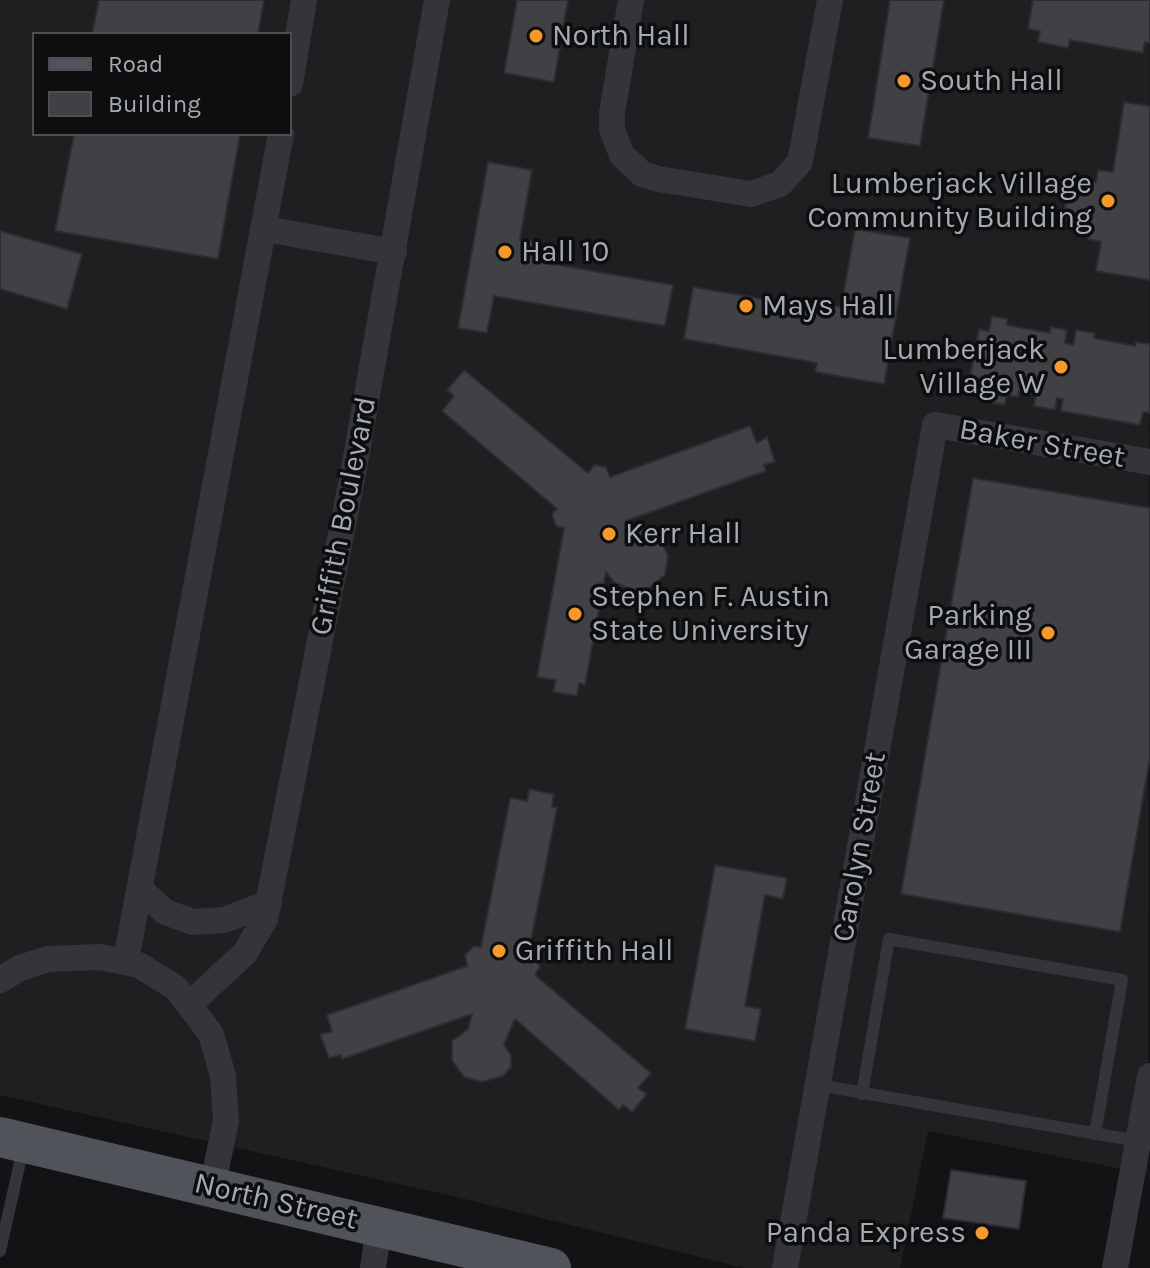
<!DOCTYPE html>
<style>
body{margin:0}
#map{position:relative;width:1150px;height:1268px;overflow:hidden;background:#131315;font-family:Karla,sans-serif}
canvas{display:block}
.legend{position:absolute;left:32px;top:32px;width:260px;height:104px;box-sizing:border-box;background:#0e0e0f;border:2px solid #4a4d51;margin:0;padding:10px 14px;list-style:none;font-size:24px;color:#a4abb5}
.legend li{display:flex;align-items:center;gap:16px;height:40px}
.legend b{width:40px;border:2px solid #4a4d51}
</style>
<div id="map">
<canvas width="1150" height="1268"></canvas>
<ul class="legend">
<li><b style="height:10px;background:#505359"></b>Road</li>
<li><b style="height:22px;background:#3f4145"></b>Building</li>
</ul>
</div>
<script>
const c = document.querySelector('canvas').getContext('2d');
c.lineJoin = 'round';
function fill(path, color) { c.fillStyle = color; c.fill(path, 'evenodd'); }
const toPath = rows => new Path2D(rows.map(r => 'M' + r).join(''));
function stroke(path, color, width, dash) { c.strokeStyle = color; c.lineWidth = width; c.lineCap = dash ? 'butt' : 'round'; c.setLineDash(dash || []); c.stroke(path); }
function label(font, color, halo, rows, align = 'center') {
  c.font = font + ' Karla,sans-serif'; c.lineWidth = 7; c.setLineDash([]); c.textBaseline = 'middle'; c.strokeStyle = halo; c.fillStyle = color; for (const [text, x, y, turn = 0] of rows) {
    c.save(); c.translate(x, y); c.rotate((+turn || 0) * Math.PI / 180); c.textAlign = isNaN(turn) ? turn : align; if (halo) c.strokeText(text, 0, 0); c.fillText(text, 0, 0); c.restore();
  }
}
const built = toPath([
 [0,0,1150,0,1148,1174,928,1131,900,1268,744,1268,457,1197,0,1095],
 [34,34,290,34,290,134,34,134]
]);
const building = toPath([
 [99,0,264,0,258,34,92,34,99,0],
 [517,0,568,0,554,82,504,73,517,0],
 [890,0,944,0,920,146,868,138,890,0],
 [1033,0,1150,0,1150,43,1145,42,1143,53,1070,40,1068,48,1038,42,1040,31,1028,29,1033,0],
 [1124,102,1150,106,1150,280,1096,271,1101,242,1088,239,1091,226,1063,221,1069,178,1096,182,1098,170,1113,172,1124,102],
 [74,134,240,134,218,259,55,231,74,134],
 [488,162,532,170,520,239,540,242,536,261,673,285,665,326,494,296,487,333,458,328,488,162],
 [855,229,910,238,884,384,815,372,817,363,684,339,693,287,827,310,828,305,841,307,855,229],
 [0,231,82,254,67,309,0,289,0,231],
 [992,316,1008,319,1007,325,1050,333,1051,327,1067,330,1065,343,1073,345,1076,330,1095,333,1094,338,1135,346,1136,342,1150,344,1150,413,1143,412,1140,425,1061,411,1063,399,1057,398,1055,410,1034,406,1036,394,1019,391,1018,397,1007,395,1005,405,978,400,979,390,968,388,979,329,989,331,992,316],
 [464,370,588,473,594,465,606,467,610,477,750,426,757,443,767,437,775,462,764,465,766,471,626,521,660,537,668,556,665,575,649,588,631,590,614,582,606,572,585,685,579,683,577,696,553,692,556,680,537,677,564,528,556,526,552,514,557,509,442,411,454,396,447,390,464,370],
 [973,478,1150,508,1150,757,1120,932,901,894,973,478],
 [529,789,554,794,552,807,557,808,528,956,537,958,540,967,535,975,651,1073,638,1088,647,1094,632,1112,623,1105,619,1110,515,1019,504,1045,511,1055,511,1067,503,1076,482,1082,464,1077,452,1060,452,1041,468,1029,472,1014,342,1059,341,1055,329,1058,320,1034,332,1032,327,1015,467,966,465,955,474,946,481,947,510,798,527,801,529,789],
 [715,865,787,878,783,899,765,895,745,1006,761,1009,755,1041,685,1029,715,865],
 [951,1170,1026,1181,1019,1229,943,1218,951,1170]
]);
const lane = toPath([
 [818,1085,1138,1141],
 [862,1094,889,939,1122,980,1095,1134],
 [0,1251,23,1149]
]);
const street = toPath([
 [631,0,612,113,612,130,622,155,642,174,658,179,751,194,780,184,800,162,830,0],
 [290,84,304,0],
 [265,229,394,252],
 [140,889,165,912,193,922,224,920,269,903],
 [126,960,281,134],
 [0,980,20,968,48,959,100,957,139,965,176,988,211,1034,223,1076,226,1121,212,1188],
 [191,1003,245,953,265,919,353,474,437,0],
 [373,1268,379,1227],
 [785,1268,935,425,1150,462],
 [1115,1268,1150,1076]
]);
const primary = toPath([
 [0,1137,551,1268]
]);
const markers = [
 [536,36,8,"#f59a2a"],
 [904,81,8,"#f59a2a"],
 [1108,201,8,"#f59a2a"],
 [505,252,8,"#f59a2a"],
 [746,306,8,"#f59a2a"],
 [1061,367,8,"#f59a2a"],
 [609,534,8,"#f59a2a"],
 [575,614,8,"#f59a2a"],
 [1048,633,8,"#f59a2a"],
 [499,951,8,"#f59a2a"],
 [982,1233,8,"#f59a2a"]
];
const poiNames = [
 ["North Hall",552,36],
 ["South Hall",920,81],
 ["Lumberjack Village",1092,184,"right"],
 ["Community Building",1092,218,"right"],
 ["Hall 10",521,252],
 ["Mays Hall",762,306],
 ["Lumberjack",1045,350,"right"],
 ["Village W",1045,384,"right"],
 ["Kerr Hall",625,534],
 ["Stephen F. Austin",591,597],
 ["State University",591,631],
 ["Parking",1032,616,"right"],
 ["Garage III",1032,650,"right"],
 ["Griffith Hall",515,951],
 ["Panda Express",966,1233,"right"]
];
const streetNames = [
 ["Baker Street",1042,444,10],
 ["Griffith Boulevard",344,516,-79],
 ["Carolyn Street",860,847,-80],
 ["North Street",276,1202,13]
];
fill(built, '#1f1f21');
fill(building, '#3f4145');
stroke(building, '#2d2d31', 2);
stroke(lane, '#34353a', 12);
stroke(street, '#34353a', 26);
stroke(primary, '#505359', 40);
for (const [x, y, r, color] of markers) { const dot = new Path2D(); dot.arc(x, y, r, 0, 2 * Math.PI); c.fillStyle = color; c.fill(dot); stroke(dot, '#0e0e0f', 3); }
label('30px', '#a4abb5', '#0e0e0f', poiNames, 'left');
label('30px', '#a4abb5', '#0e0e0f', streetNames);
</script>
